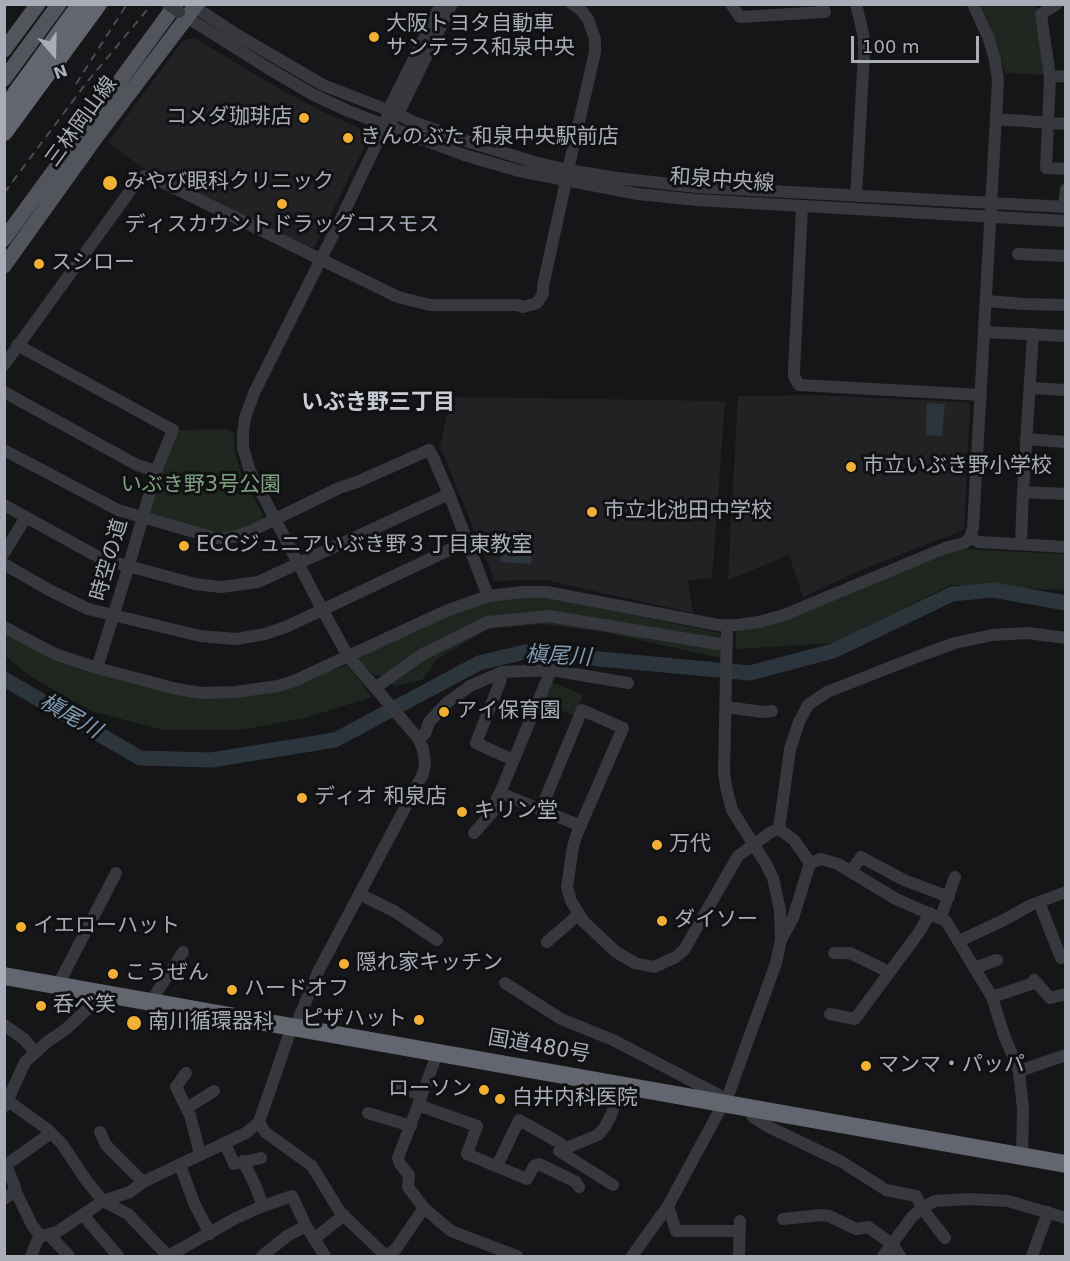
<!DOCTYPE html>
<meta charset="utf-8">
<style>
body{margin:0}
#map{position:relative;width:1070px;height:1261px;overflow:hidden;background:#161618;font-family:"DejaVu Sans",sans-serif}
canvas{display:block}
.frame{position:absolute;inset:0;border:6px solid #a8adb8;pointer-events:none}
.north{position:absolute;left:24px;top:24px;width:60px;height:60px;-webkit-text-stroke:4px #111113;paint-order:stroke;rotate:160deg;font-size:16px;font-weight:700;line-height:24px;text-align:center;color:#a8adb8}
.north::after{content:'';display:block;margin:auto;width:21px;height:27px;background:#a8adb8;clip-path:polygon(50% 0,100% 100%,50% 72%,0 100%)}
.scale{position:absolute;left:851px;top:36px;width:128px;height:27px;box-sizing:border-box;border:3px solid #a8adb8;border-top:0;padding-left:8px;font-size:18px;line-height:21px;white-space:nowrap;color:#a8adb8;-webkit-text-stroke:4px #111113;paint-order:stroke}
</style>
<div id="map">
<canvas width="1070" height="1261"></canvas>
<div class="frame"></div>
<div class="north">N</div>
<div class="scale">100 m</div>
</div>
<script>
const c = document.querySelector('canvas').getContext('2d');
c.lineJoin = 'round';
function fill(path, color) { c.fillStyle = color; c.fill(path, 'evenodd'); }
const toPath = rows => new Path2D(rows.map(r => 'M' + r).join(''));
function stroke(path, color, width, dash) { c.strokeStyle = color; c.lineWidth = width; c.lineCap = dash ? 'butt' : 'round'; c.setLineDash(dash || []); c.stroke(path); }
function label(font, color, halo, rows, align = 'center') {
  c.font = font + ' "DejaVu Sans","Noto Sans JP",sans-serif'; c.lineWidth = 6; c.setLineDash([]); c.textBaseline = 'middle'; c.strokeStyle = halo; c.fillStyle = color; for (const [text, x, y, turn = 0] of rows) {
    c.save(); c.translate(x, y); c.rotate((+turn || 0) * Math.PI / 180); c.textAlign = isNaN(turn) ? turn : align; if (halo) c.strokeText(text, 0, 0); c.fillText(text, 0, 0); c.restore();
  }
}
const built = toPath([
 [195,38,264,80,319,110,364,130,368,140,315,246,309,248,143,168,108,142,183,40],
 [812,395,968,402,970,405,964,530,863,569,803,597,789,555,728,580,738,396],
 [451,397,725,401,712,578,688,580,693,613,545,580,495,581,440,446]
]);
const green = toPath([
 [981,5,1035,5,1039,10,1045,75,1005,73,994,35],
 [225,429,234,433,235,452,241,474,263,515,261,522,224,535,151,517,149,512,161,472,180,430],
 [962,549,1065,554,1065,590,950,585,835,643,736,649,736,630,944,552],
 [536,595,720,633,721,658,603,632,543,624,488,629,438,658,422,680,394,686,384,675,374,676,357,658,448,614,491,600],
 [4,631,133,681,263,693,348,665,372,697,305,718,240,730,164,730,91,711,33,678,5,656],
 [551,682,583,695,575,716,543,702]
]);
const water = toPath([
 [927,403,945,404,942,436,926,435],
 [501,546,533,548,531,564,500,562]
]);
const river = toPath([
 [4,679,140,758,211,760,335,740,479,663,525,652,750,673,833,651,952,594,993,590,1066,603]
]);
const minor = toPath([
 [190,4,239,36,323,85,398,114,411,121,466,141,534,162,568,170,617,178,697,187,1066,207],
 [731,4,740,17,825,12,821,4],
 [856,4,864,38,864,53,856,196],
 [1057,4,1041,14,1050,77,1046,168,1066,169],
 [180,13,266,67,312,94,348,111,464,155,519,171,638,194,697,200,1066,221],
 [1050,77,1066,76],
 [394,118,398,114,452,4],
 [996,119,1066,124],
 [568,170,595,52,595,39,588,19,580,9,572,4],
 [802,207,794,371,794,376,799,385,981,395],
 [1064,207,1066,189],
 [1018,254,1066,256],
 [987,301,1023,304,1066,305],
 [985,332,1066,336],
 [17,345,173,430,156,471,129,565,97,668],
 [4,365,138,180,144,176,150,176,398,297,430,305,517,305,523,307,537,303,543,294,543,286,566,181],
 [1030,388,1066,390],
 [4,392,137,465,156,471],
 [1026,439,1066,442],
 [4,450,118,510,215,538,227,538,237,536,251,531,339,488,357,482,429,450,433,457,449,494,488,596],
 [1023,492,1033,334],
 [4,505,102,559,195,584,221,587,258,582,449,494],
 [970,538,979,542,1066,547],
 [1021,544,1023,492,1066,494],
 [4,553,26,517],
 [4,564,49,590,88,609,200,636,236,639,265,634,288,626,468,541],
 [4,627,55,654,97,668,177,689,202,693,235,692,278,686,294,681,446,611,488,596,523,592,547,592,718,625,737,625,759,622,784,615,945,548,964,543,970,538,973,528,998,81,995,60,989,39,973,4],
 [551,670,500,793,581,826],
 [502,672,500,682,476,743,513,760],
 [375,688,423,654,488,622,549,616,718,644,727,642],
 [726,707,763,712,772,711],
 [418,738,425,734,429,722,448,702,470,686,502,672,551,670,628,683],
 [541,809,582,710,623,728,576,836,573,847,567,887,571,901,584,922,616,952,635,963,654,967,676,957,684,950,738,856,771,832,779,829,794,840,810,863,793,918,781,940],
 [779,829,790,749,799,722,808,705,827,692,919,656,955,643,992,635,1027,633,1066,638],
 [474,833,495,809,497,798,500,793],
 [810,863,821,859,838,864,896,899,946,921,992,997,1004,1035,1019,1071],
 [851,871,861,857,904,880,949,897],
 [359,894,394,911,437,940],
 [1039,902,1061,958],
 [941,917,955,877],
 [959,941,1002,921,1031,905,1066,892],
 [547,942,579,914],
 [834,953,850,953,889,972],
 [974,968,997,960],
 [505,983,561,1019,613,1040,717,1094,723,1102],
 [58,985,116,873],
 [992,997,1031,984,1034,980,1050,998,1066,994],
 [153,1002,155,995,183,952],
 [830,1014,855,1019,920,931,930,913],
 [4,1025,24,1039,35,1052],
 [438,1052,398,1158,400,1164,409,1175,408,1187,424,1208,451,1231,517,1256],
 [186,1073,176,1087,190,1115,200,1154],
 [402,1088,421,1095],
 [4,1098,47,1129,62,1144,86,1180,103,1201,128,1214,168,1256],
 [418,1105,477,1126,467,1154,527,1179,534,1166,539,1164,576,1182,579,1187],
 [5,1106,25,1062,47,1042,66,1029,94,1003,101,993],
 [187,1108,214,1091],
 [750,1108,753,1117,767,1126,842,1162,886,1190,916,1196,922,1208,945,1238],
 [368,1113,411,1126],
 [259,1122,265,1132,312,1166,340,1212,385,1255],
 [100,1132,106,1145,143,1182],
 [225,1143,234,1164,261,1158],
 [1022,1156,1023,1109,1019,1071,1066,1055],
 [243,1161,255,1185,263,1206],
 [180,1165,194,1203,210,1234],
 [497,1166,519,1120,560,1143,565,1148],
 [613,1185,559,1151,598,1135,605,1127,611,1115,622,1085],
 [15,1190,32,1225,41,1237],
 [4,1199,12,1194,15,1187,6,1165,51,1133],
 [668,1206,676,1231,739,1231],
 [83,1215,118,1256],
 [783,1219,822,1215,829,1216,856,1229,868,1227,892,1244,900,1256],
 [49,1235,69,1256],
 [314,1239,344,1215],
 [31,1256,38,1239,42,1236,57,1232,103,1201,130,1192,143,1182,246,1133,259,1122,290,1032,295,1027,319,970,423,774,425,763,423,749,418,738,348,656,322,609,250,471,243,448,243,433,245,418,254,393,338,225,385,126,388,111,441,4],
 [168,1256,236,1218,263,1206,292,1196,306,1226,325,1256],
 [262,1256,287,1236,306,1226],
 [384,1256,395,1250,424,1208],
 [632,1256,668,1206,729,1093,776,963,781,940,780,910,773,878,766,864,732,810,726,787,724,771,727,626],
 [739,1256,740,1221],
 [883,1256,912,1217,922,1208,935,1201,969,1199,1008,1201,1066,1218],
 [1032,1256,1048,1212]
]);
const major = toPath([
 [4,50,38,4],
 [4,79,59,4],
 [4,239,176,4],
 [4,266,97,136,197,4]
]);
const highway = toPath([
 [4,110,81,4],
 [4,132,98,4],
 [4,976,1066,1164]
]);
const rail = toPath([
 [76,84,127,4],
 [4,193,87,82,152,4]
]);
const minorBridge = toPath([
 [168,4,179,12]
]);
const markers = [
 [374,37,6,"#f2b134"],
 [304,118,6,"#f2b134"],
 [348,138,6,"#f2b134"],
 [110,183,8,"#f2b134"],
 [282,204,6,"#f2b134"],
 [39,264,6,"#f2b134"],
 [851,467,6,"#f2b134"],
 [592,512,6,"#f2b134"],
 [184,546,6,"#f2b134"],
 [444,712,6,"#f2b134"],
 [302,798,6,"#f2b134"],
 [462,812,6,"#f2b134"],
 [657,845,6,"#f2b134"],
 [662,921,6,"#f2b134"],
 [21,927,6,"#f2b134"],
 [344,964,6,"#f2b134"],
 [113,974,6,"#f2b134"],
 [232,990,6,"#f2b134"],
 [41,1006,6,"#f2b134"],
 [419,1020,6,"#f2b134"],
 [134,1023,8,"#f2b134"],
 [866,1066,6,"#f2b134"],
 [484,1090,6,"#f2b134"],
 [500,1099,6,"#f2b134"]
];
const poiNames = [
 ["大阪トヨタ自動車",386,25],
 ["サンテラス和泉中央",386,49],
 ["コメダ珈琲店",292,118,"right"],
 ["きんのぶた 和泉中央駅前店",360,138],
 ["みやび眼科クリニック",124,183],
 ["ディスカウントドラッグコスモス",282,226,"center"],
 ["スシロー",51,264],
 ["市立いぶき野小学校",863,467],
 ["市立北池田中学校",604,512],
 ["ECCジュニアいぶき野３丁目東教室",196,546],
 ["アイ保育園",456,712],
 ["ディオ 和泉店",314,798],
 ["キリン堂",474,812],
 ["万代",669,845],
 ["ダイソー",674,921],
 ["イエローハット",33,927],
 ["隠れ家キッチン",356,964],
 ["こうぜん",125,974],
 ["ハードオフ",244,990],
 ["呑べ笑",53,1006],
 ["ピザハット",407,1020,"right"],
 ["南川循環器科",148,1023],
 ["マンマ・パッパ",878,1066],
 ["ローソン",472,1090,"right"],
 ["白井内科医院",512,1099]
];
const streetNames = [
 ["三林岡山線",82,122,-54],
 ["和泉中央線",722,181,4],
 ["時空の道",110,560,-74],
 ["国道480号",539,1047,10]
];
const parkNames = [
 ["いぶき野3号公園",201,486]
];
const neighbourhoodNames = [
 ["いぶき野三丁目",378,403]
];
const waterNames = [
 ["槇尾川",558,657,3],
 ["槇尾川",70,717,30]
];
fill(built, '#222225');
fill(green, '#1e261f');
fill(water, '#2c353c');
stroke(river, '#2c353c', 15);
stroke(minor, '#37383d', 12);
stroke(major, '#53555c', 15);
stroke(highway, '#63666e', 18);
stroke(rail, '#4a4c52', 2, [8, 6]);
stroke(minorBridge, '#37383d', 12);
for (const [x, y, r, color] of markers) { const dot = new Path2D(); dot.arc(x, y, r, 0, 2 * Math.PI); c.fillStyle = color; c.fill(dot); stroke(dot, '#111113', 2); }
label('21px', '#a8adb8', '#111113', poiNames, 'left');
label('21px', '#a8adb8', '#111113', streetNames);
label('21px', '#7fa381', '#111113', parkNames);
label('bold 22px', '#c9ccd4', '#111113', neighbourhoodNames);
label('italic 22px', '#7f9bb3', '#111113', waterNames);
</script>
